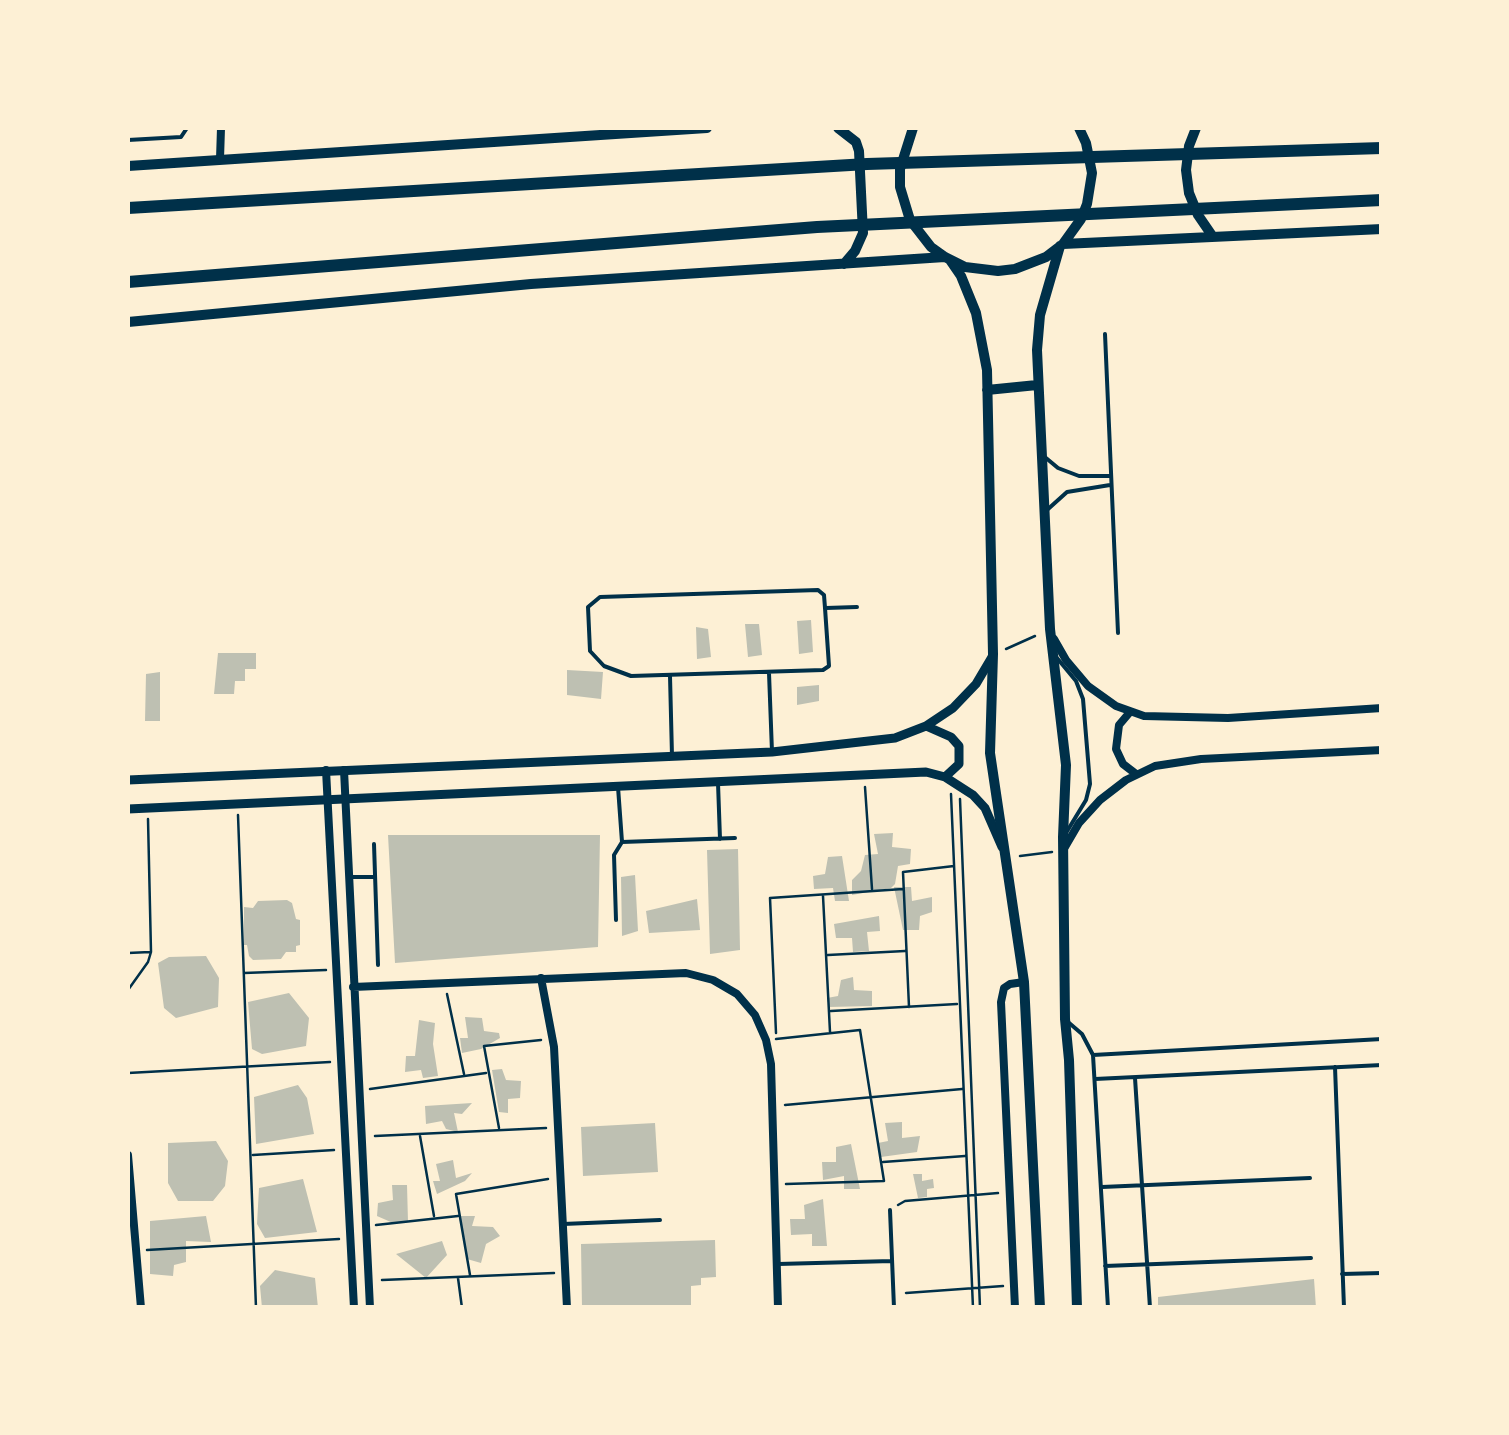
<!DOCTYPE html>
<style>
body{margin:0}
#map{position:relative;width:1509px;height:1435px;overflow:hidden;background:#fdf0d5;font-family:Signika,sans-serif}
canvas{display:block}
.frame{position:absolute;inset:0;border:130px solid #fdf0d5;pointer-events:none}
</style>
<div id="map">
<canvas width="1509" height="1435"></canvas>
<div class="frame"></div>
</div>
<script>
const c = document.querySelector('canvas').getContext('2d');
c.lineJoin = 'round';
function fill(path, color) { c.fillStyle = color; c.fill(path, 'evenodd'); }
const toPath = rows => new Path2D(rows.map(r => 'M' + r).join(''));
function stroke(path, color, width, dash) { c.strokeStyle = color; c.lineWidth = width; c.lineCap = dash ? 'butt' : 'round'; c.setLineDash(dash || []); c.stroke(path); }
const building = toPath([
 [811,620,813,652,799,654,797,621],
 [745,624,759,624,762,655,748,657],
 [696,627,708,629,711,657,697,659],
 [218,653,256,653,256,669,245,669,245,681,235,681,234,694,214,694],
 [567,670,603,672,601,699,567,695],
 [160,672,160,721,145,721,146,674],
 [819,685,819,701,797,705,797,687],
 [893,833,892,847,911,849,910,864,898,866,895,884,891,888,852,895,852,880,861,871,865,855,878,854,874,834],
 [388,835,600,835,598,947,395,963],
 [738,849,740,950,710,954,707,850],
 [842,856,849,901,835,901,833,888,814,889,813,876,825,874,828,857],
 [635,875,638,931,622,936,621,877],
 [894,887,911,887,912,901,932,897,932,912,920,916,919,930,903,930],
 [697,899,700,930,649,933,646,911],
 [287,900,292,903,296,919,300,920,300,945,296,946,296,952,286,952,281,959,253,960,249,956,247,945,244,945,244,907,253,908,258,901],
 [879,916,880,931,867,932,869,951,853,952,852,938,836,938,834,924],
 [206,956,219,978,218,1007,176,1018,164,1008,158,963,169,957],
 [853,977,854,990,872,991,872,1006,829,1007,827,998,838,996,841,980],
 [289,993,309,1018,306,1046,262,1054,252,1049,248,1002],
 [465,1017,482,1018,484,1031,499,1033,500,1038,481,1049,462,1053,460,1038,468,1038],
 [419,1020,435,1023,433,1044,438,1076,423,1078,421,1070,405,1072,406,1056,415,1056],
 [502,1069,506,1080,521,1081,520,1098,508,1099,508,1113,499,1112,492,1070],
 [298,1085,307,1098,314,1134,256,1144,254,1097],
 [472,1103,462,1114,454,1113,458,1132,446,1129,442,1121,426,1124,425,1106],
 [902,1122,902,1138,920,1136,917,1152,881,1157,878,1143,888,1141,885,1123],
 [655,1123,658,1172,583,1176,581,1127],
 [216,1141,228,1161,225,1186,213,1201,178,1201,168,1183,168,1143],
 [851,1144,860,1189,844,1189,844,1176,823,1180,822,1162,836,1162,836,1147],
 [453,1160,456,1178,472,1173,465,1181,437,1194,433,1181,440,1181,436,1164],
 [913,1174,922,1174,922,1181,933,1179,934,1188,927,1189,927,1197,918,1198],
 [303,1179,317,1232,265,1238,257,1224,259,1188],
 [392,1185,407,1185,408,1222,393,1223,377,1216,378,1203,393,1200],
 [823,1199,827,1246,812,1246,812,1234,791,1235,790,1219,805,1219,804,1205],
 [206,1216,211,1242,186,1241,186,1262,174,1265,173,1276,150,1274,150,1221],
 [459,1216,475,1216,472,1226,493,1227,500,1236,486,1244,481,1263,467,1259],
 [715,1240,716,1277,701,1278,701,1285,691,1286,691,1308,582,1308,581,1244],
 [442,1241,447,1255,426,1278,396,1254],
 [275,1270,315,1278,318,1308,262,1308,260,1286],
 [1314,1279,1316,1308,1158,1308,1158,1297]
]);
const path = toPath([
 [1006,649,1035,636],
 [865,787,872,889],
 [951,794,973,1308],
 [960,799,980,1308],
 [238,815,256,1308],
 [1020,856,1052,852],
 [823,896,830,1032],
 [128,953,150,952],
 [828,955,905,951],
 [244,973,326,970],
 [128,990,148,962,151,952,148,819],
 [447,994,464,1074],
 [909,1007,903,872,954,866],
 [831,1011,957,1004],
 [776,1033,770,898,903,889],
 [776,1039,860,1030,884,1181,786,1184],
 [128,1073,330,1062],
 [370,1089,486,1073],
 [785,1105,962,1089],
 [499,1128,484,1046,541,1040],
 [375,1136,546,1128],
 [420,1136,434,1216],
 [253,1155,334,1150],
 [883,1162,965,1156],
 [898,1205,905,1201,998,1193],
 [376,1225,458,1216],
 [147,1250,339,1239],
 [470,1275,456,1194,548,1179],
 [458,1278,462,1308],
 [382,1280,554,1273],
 [906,1293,1003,1286]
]);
const service = toPath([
 [128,140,181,137,187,128],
 [1105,334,1118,633],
 [1046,458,1058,468,1079,476,1111,476],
 [1047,510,1067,492,1110,485],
 [818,590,824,595,825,608,829,666,823,670,631,676,604,666,590,651,588,607,600,597,818,590],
 [826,608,857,607],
 [1057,658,1076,681,1083,699,1090,784,1086,800,1066,833],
 [769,673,772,752],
 [670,676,672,756],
 [718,783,720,839],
 [618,787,622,842],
 [374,844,378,965],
 [349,877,374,877],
 [616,920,614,855,622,842,735,838],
 [1068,1022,1082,1034,1093,1055,1108,1308],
 [1093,1055,1382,1039],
 [1335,1067,1344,1308],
 [1135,1078,1150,1308],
 [1095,1079,1382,1065],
 [1102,1187,1310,1178],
 [890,1210,894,1308],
 [563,1224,660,1220],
 [778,1264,892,1261],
 [1105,1266,1311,1258],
 [1342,1274,1382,1273]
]);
const minor = toPath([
 [220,159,221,128],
 [1054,639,1066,660,1088,686,1116,706,1144,716,1228,718,1382,708],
 [1130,712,1119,725,1116,749,1123,764,1136,774],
 [326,770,354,1308],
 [344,770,370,1308],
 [1065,847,1079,823,1100,800,1126,780,1155,766,1201,759,1382,750],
 [541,978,554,1047,567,1308],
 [353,987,686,973,713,980,737,994,755,1015,766,1040,771,1064,778,1308],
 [128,1155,141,1308],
 [1015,1308,1001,1002,1004,988,1010,984,1024,982]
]);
const tertiary = toPath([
 [926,726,951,737,959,746,959,764,945,777],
 [128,780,772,752,895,738,926,726,953,708,976,684,992,657],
 [128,809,926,772,945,777,973,795,985,808,1002,847]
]);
const secondary = toPath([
 [838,128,856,142,859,151,863,233,855,251,844,264],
 [913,128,900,169,900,187,910,220,931,247,945,257,965,267,998,271,1015,269,1046,257,1063,244,1081,219,1087,204,1092,173,1086,143,1079,128],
 [1196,128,1189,146,1186,170,1189,193,1198,215,1211,234],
 [128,166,707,128],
 [1063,244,1382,229],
 [1060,246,1040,315,1037,350,1050,629,1066,765,1063,837,1065,1019,1069,1060,1077,1308],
 [950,260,961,276,976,313,987,370,993,654,990,753,1024,982,1040,1308],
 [128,322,531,284,945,257],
 [987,390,1037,385]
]);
const trunk = toPath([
 [128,208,867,164,1382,148],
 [128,282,817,227,1382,200]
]);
fill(building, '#bec0b2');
stroke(path, '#003049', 2.5);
stroke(service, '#003049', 4);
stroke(minor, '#003049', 8);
stroke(tertiary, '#003049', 9);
stroke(secondary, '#003049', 10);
stroke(trunk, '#003049', 12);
</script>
